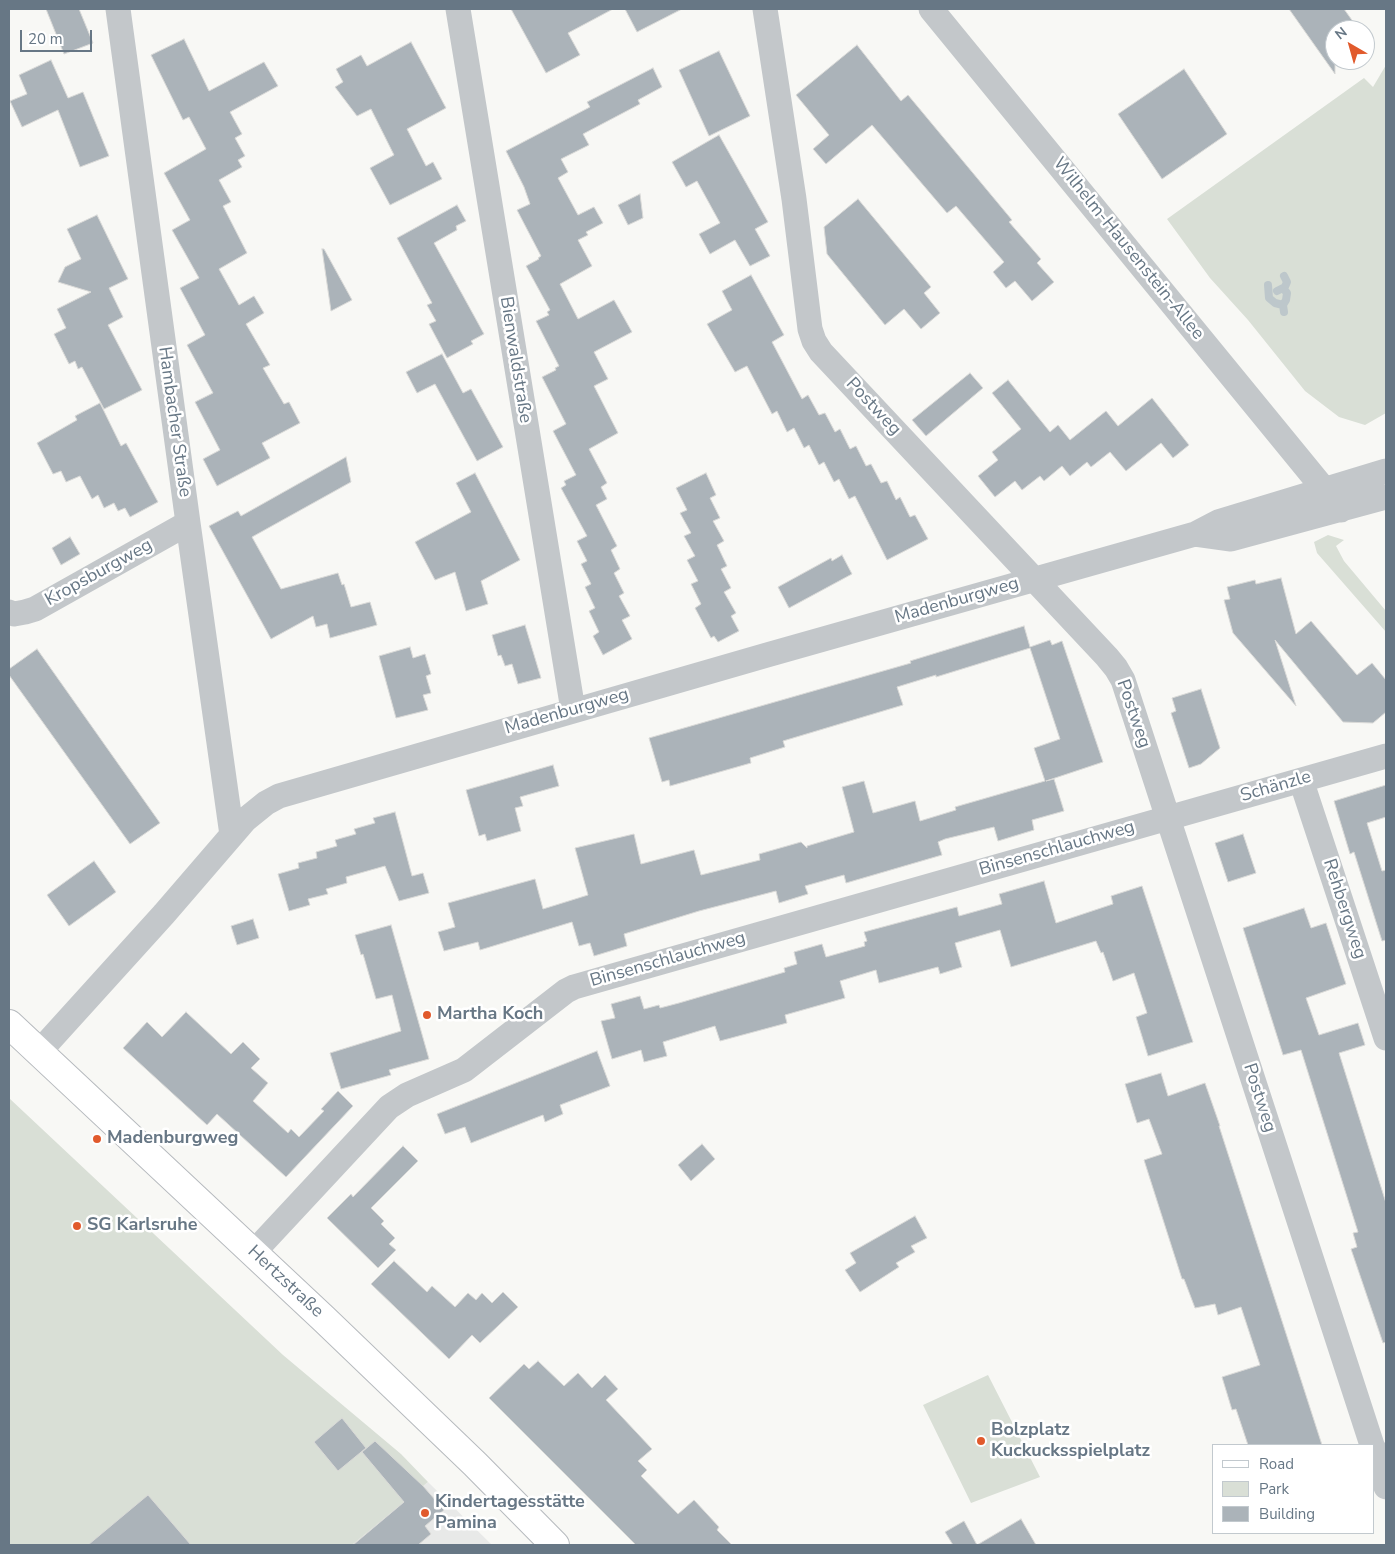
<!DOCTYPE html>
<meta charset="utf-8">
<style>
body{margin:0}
#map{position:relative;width:1395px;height:1554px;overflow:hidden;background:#f8f8f5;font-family:"Nunito Sans",sans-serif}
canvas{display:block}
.frame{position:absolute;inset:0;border:10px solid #677785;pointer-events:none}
.legend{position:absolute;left:1212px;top:1444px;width:162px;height:90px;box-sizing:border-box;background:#fff;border:1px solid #c2c9ce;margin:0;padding:6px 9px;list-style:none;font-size:15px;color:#677785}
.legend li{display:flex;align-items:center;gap:10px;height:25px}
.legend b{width:25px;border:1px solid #c2c9ce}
.north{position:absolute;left:1325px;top:20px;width:50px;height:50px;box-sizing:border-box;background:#fff;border:1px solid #c2c9ce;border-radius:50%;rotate:322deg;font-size:14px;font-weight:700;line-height:20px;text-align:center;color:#677785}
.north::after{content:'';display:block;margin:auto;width:18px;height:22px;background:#e15a2c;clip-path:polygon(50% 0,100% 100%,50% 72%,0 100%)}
.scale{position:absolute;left:20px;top:30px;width:72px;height:22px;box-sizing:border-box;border:2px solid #677785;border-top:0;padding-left:6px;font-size:15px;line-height:18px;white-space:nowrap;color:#677785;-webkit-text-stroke:4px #fff;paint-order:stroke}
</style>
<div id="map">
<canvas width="1395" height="1554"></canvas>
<div class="frame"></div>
<ul class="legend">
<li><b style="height:6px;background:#fff"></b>Road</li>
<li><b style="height:14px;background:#d9dfd6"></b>Park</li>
<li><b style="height:14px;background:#abb3b9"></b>Building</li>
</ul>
<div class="north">N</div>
<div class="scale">20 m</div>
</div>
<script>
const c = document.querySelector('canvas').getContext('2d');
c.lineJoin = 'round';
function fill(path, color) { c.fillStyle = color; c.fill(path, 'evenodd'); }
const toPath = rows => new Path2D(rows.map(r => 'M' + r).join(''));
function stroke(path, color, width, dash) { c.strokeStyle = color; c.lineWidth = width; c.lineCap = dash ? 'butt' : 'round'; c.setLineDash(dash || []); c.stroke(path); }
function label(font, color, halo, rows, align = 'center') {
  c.font = font + ' "Nunito Sans",sans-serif'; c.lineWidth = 5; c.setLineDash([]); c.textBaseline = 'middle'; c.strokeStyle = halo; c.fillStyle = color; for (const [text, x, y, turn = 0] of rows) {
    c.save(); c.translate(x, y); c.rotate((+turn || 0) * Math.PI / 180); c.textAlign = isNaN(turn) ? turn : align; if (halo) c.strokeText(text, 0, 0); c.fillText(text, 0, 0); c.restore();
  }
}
const built = toPath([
 [428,1482,492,1545,352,1545]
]);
const green = toPath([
 [1386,65,1386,413,1365,425,1339,417,1305,391,1248,320,1210,278,1167,219,1364,78,1373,87],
 [1328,535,1344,540,1336,546,1344,561,1386,611,1386,632,1317,553,1314,542],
 [9,1098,283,1355,401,1454,428,1482,352,1545,9,1545],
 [988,1375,1040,1477,971,1503,923,1405]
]);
const stream = toPath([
 [1268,285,1269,298,1275,303,1283,305,1284,312],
 [1284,289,1287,282,1284,276],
 [1277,291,1283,288,1287,293,1286,300,1283,305]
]);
const building = toPath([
 [46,9,79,9,93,43,64,54,46,9],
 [511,9,613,9,568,33,580,55,546,73,511,9],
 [625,9,682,9,637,32,625,9],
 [1289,9,1344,9,1359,30,1335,30,1335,74,1289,9],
 [184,39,209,91,264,62,278,86,230,112,242,134,235,138,245,156,238,160,242,167,219,180,231,202,223,206,247,253,219,269,239,305,254,296,264,313,246,324,270,365,263,368,284,404,289,402,300,423,262,443,270,458,217,486,203,459,220,450,195,402,213,393,187,345,205,335,180,288,199,278,172,230,190,220,164,173,206,149,189,117,183,120,151,55,184,39],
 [411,42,446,108,407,129,426,166,433,162,442,179,390,205,370,168,394,155,371,109,357,116,335,87,343,82,336,69,361,55,367,66,411,42],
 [857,45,901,101,908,95,1012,220,1009,222,1041,259,1037,263,1054,282,1032,301,1015,281,1006,288,993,272,1004,262,956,206,947,213,872,125,826,164,813,149,829,135,796,95,857,45],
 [719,51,750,116,709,136,679,70,719,51],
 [51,60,68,98,83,92,109,156,80,167,58,110,22,127,10,101,27,94,19,75,51,60],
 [653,68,662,87,638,100,640,104,583,134,589,145,561,159,568,172,558,178,578,215,594,207,603,223,586,232,588,235,578,240,592,266,560,284,578,319,614,300,632,332,594,352,608,379,594,386,618,433,589,449,607,483,601,487,607,499,596,505,617,546,611,550,620,569,614,573,624,593,619,596,630,616,622,620,632,639,603,655,593,636,599,632,589,611,595,608,585,587,591,584,581,564,587,561,577,541,587,536,561,488,566,485,564,481,576,475,553,431,566,424,542,377,556,370,555,368,559,366,536,321,549,315,547,312,550,310,526,266,539,259,538,258,541,256,517,210,530,204,524,187,506,151,590,107,587,102,653,68],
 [1184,69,1227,134,1162,179,1118,114,1184,69],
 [719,135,768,222,755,229,770,256,750,266,735,240,710,254,699,234,720,223,697,181,686,187,672,162,719,135],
 [640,194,643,218,628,225,618,205,640,194],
 [858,199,931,287,924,293,940,313,921,329,904,309,885,325,827,254,824,227,858,199],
 [457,205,466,221,456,226,457,230,434,243,484,334,471,341,473,344,447,358,429,324,436,321,427,305,432,303,397,238,457,205],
 [97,215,128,279,109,288,123,317,108,325,142,390,104,409,82,367,78,369,75,361,69,364,54,334,66,328,57,309,91,292,58,282,65,267,81,259,67,229,97,215],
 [322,249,324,249,352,300,331,311,322,249],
 [751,275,784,335,772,342,802,399,808,395,819,415,825,413,835,432,840,429,850,449,856,446,866,466,871,464,881,483,887,481,896,500,900,497,910,517,915,515,928,539,887,560,855,496,849,499,839,479,834,482,824,462,819,465,809,445,804,448,794,428,787,432,777,411,772,414,747,366,735,372,707,324,732,310,722,291,751,275],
 [442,354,463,393,471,389,503,447,477,461,435,384,417,393,406,372,442,354],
 [970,373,983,388,926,436,912,420,970,373],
 [1008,380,1050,432,1058,425,1070,440,1106,411,1118,426,1152,398,1189,445,1173,458,1161,443,1126,471,1110,452,1091,467,1087,462,1070,476,1062,466,1044,481,1040,476,1022,490,1015,481,995,497,978,476,998,460,992,452,1021,429,992,393,1008,380],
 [100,403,121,446,126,443,158,502,130,517,125,508,118,511,114,503,104,508,98,495,92,499,80,476,66,482,61,471,53,474,37,443,77,420,75,416,100,403],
 [346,457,351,482,252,537,281,589,338,573,342,585,344,584,351,607,370,602,377,625,330,638,327,624,316,627,313,616,271,639,209,526,238,511,241,516,346,457],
 [475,473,520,560,481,581,488,604,466,611,455,572,435,580,415,542,471,512,456,483,475,473],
 [706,473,716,495,710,498,720,518,713,521,724,541,717,545,727,566,721,569,731,588,724,592,736,613,731,616,739,631,718,642,714,636,711,638,695,608,701,604,691,584,698,581,687,560,695,556,684,536,691,533,680,513,687,510,676,488,706,473],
 [70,537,80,554,61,565,52,548,70,537],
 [842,555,852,574,789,608,778,587,831,558,832,561,842,555],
 [1281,578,1296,634,1311,621,1357,675,1372,663,1386,680,1386,712,1373,723,1343,722,1275,640,1296,706,1233,633,1224,600,1230,599,1227,587,1255,580,1256,584,1281,578],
 [525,625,541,678,518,684,512,664,505,666,501,655,498,656,492,635,525,625],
 [1024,626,1030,647,1050,640,1052,645,1062,641,1103,762,1046,781,1054,779,1064,811,1032,820,1034,830,998,841,994,827,945,839,938,842,942,855,846,883,844,875,805,886,808,894,779,903,776,891,699,911,624,934,627,946,594,956,590,943,579,946,572,922,480,950,478,942,444,951,438,932,455,927,448,903,535,879,543,909,588,895,575,848,634,834,641,864,694,850,701,875,760,860,759,854,801,842,807,848,807,846,854,832,842,787,864,781,873,813,915,801,920,821,956,810,955,807,1045,781,1034,748,1060,739,1030,648,936,677,936,675,897,687,903,705,783,741,785,747,750,758,751,763,670,786,669,780,662,782,649,738,911,663,910,661,1024,626],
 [410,647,413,658,425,654,431,674,426,676,431,693,423,695,428,710,396,718,379,656,410,647],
 [37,649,160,823,130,844,9,675,9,669,37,649],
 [1201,689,1220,748,1201,764,1189,768,1171,713,1176,711,1172,698,1201,689],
 [553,765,559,786,520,797,523,806,515,808,521,831,487,841,485,834,479,836,466,790,553,765],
 [1386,785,1386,817,1367,823,1382,871,1386,870,1386,940,1382,941,1354,852,1350,854,1334,801,1386,785],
 [395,812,412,876,423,873,429,893,399,901,385,866,346,877,347,883,326,889,328,894,308,899,310,905,289,911,278,874,299,868,298,863,317,858,316,852,337,846,335,840,356,834,354,829,375,823,373,818,395,812],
 [1243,834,1256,873,1228,882,1215,843,1243,834],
 [94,861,116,892,69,926,47,895,94,861],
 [1044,881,1056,923,1113,904,1111,896,1142,886,1193,1042,1148,1056,1136,1017,1147,1013,1134,973,1113,981,1103,952,1101,953,1096,941,1011,967,1000,930,955,943,962,967,940,974,938,967,879,983,876,970,840,981,845,998,785,1015,787,1023,720,1041,715,1026,663,1042,667,1056,644,1062,641,1050,612,1059,601,1021,615,1018,611,1004,640,996,644,1009,659,1005,660,1008,679,1003,785,972,784,968,797,964,794,952,822,944,826,957,865,946,864,942,867,941,864,932,957,907,959,916,1002,904,999,894,1044,881],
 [1304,908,1311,928,1326,923,1346,984,1306,998,1319,1035,1358,1023,1365,1045,1339,1053,1386,1203,1386,1342,1383,1343,1351,1249,1357,1247,1353,1233,1358,1232,1301,1050,1283,1055,1243,928,1304,908],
 [253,919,259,938,237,945,231,926,253,919],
 [391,925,429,1059,389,1070,391,1075,341,1089,330,1053,401,1031,392,995,376,999,363,954,361,955,355,935,391,925],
 [186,1012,231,1054,243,1042,260,1059,251,1068,268,1083,253,1101,288,1133,291,1129,299,1137,324,1111,321,1109,338,1091,353,1106,286,1177,217,1114,207,1125,123,1048,147,1022,162,1037,186,1012],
 [597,1051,610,1086,560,1105,563,1114,545,1122,543,1115,471,1143,465,1127,445,1134,437,1114,597,1051],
 [1161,1073,1168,1096,1205,1083,1220,1126,1219,1126,1322,1445,1248,1445,1236,1409,1232,1410,1222,1377,1260,1365,1241,1307,1218,1315,1215,1304,1195,1308,1184,1279,1182,1279,1144,1160,1162,1154,1149,1119,1137,1123,1125,1084,1161,1073],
 [702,1144,715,1159,691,1181,678,1165,702,1144],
 [403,1146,418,1161,371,1208,384,1221,381,1224,395,1238,389,1244,396,1250,378,1268,327,1218,351,1194,353,1197,403,1146],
 [915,1216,927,1238,911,1246,915,1252,896,1263,899,1267,860,1292,845,1270,856,1263,850,1253,915,1216],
 [394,1261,427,1292,432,1286,455,1307,468,1293,476,1300,482,1293,492,1303,503,1292,518,1307,480,1343,472,1335,449,1359,371,1284,394,1261],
 [538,1361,564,1386,578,1373,592,1388,605,1375,618,1389,606,1400,652,1449,638,1461,647,1470,641,1476,678,1514,694,1500,719,1527,717,1530,732,1545,636,1545,489,1398,524,1364,529,1369,538,1361],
 [342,1418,366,1448,338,1471,314,1442,342,1418],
 [375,1441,423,1486,444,1510,425,1526,431,1534,418,1545,353,1545,404,1502,362,1452,375,1441],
 [148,1495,191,1545,88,1545,148,1495],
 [1021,1519,1036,1545,953,1545,945,1532,964,1521,977,1545,1021,1519]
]);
const minor = toPath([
 [118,9,188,523,232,835],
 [458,9,573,710],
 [765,9,794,199,810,329,814,341,821,352,1107,657,1116,668,1123,680,1372,1445],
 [931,9,1341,510],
 [1195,534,1231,539,1386,497],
 [9,612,14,614,25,612,35,609,188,523],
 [1301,780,1386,1038],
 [39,1052,164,914,245,820,266,803,279,796,767,655,1195,534,1218,522,1386,471],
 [253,1253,389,1107,407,1095,464,1070,566,991,574,987,1386,756],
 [1374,1449,1386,1487]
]);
const major = toPath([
 [9,1024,324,1319,475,1464,555,1545]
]);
const markers = [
 [427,1015,5,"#e15a2c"],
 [97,1139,5,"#e15a2c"],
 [77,1226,5,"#e15a2c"],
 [981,1441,5,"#e15a2c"],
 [425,1513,5,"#e15a2c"]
];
const streetNames = [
 ["Wilhelm-Hausenstein-Allee",1128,249,51],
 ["Bienwaldstraße",515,360,81],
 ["Postweg",873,407,47],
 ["Hambacher Straße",174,422,82],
 ["Kropsburgweg",99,573,-29],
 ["Madenburgweg",957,601,-16],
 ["Madenburgweg",567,712,-16],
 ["Postweg",1133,714,71],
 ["Schänzle",1276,787,-16],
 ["Binsenschlauchweg",1057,849,-16],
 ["Rehbergweg",1344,909,72],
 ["Binsenschlauchweg",668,960,-16],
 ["Postweg",1259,1098,72],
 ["Hertzstraße",285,1282,43]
];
const poiNames = [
 ["Martha Koch",437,1015],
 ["Madenburgweg",107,1139],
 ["SG Karlsruhe",87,1226],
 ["Bolzplatz",991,1431],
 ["Kuckucksspielplatz",991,1452],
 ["Kindertagesstätte",435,1503],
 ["Pamina",435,1524]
];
fill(built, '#e8e9e8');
fill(green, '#d9dfd6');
stroke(stream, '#bdc7cb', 8);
fill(building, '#abb3b9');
stroke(building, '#d9d9d7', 1);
stroke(major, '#b6babe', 30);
stroke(minor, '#c3c7ca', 25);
stroke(major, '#fff', 28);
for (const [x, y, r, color] of markers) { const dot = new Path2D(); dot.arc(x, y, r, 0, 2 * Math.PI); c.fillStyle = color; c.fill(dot); stroke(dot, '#fff', 2); }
label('18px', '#677785', '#fff', streetNames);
label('bold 18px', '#677785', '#fff', poiNames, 'left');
</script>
